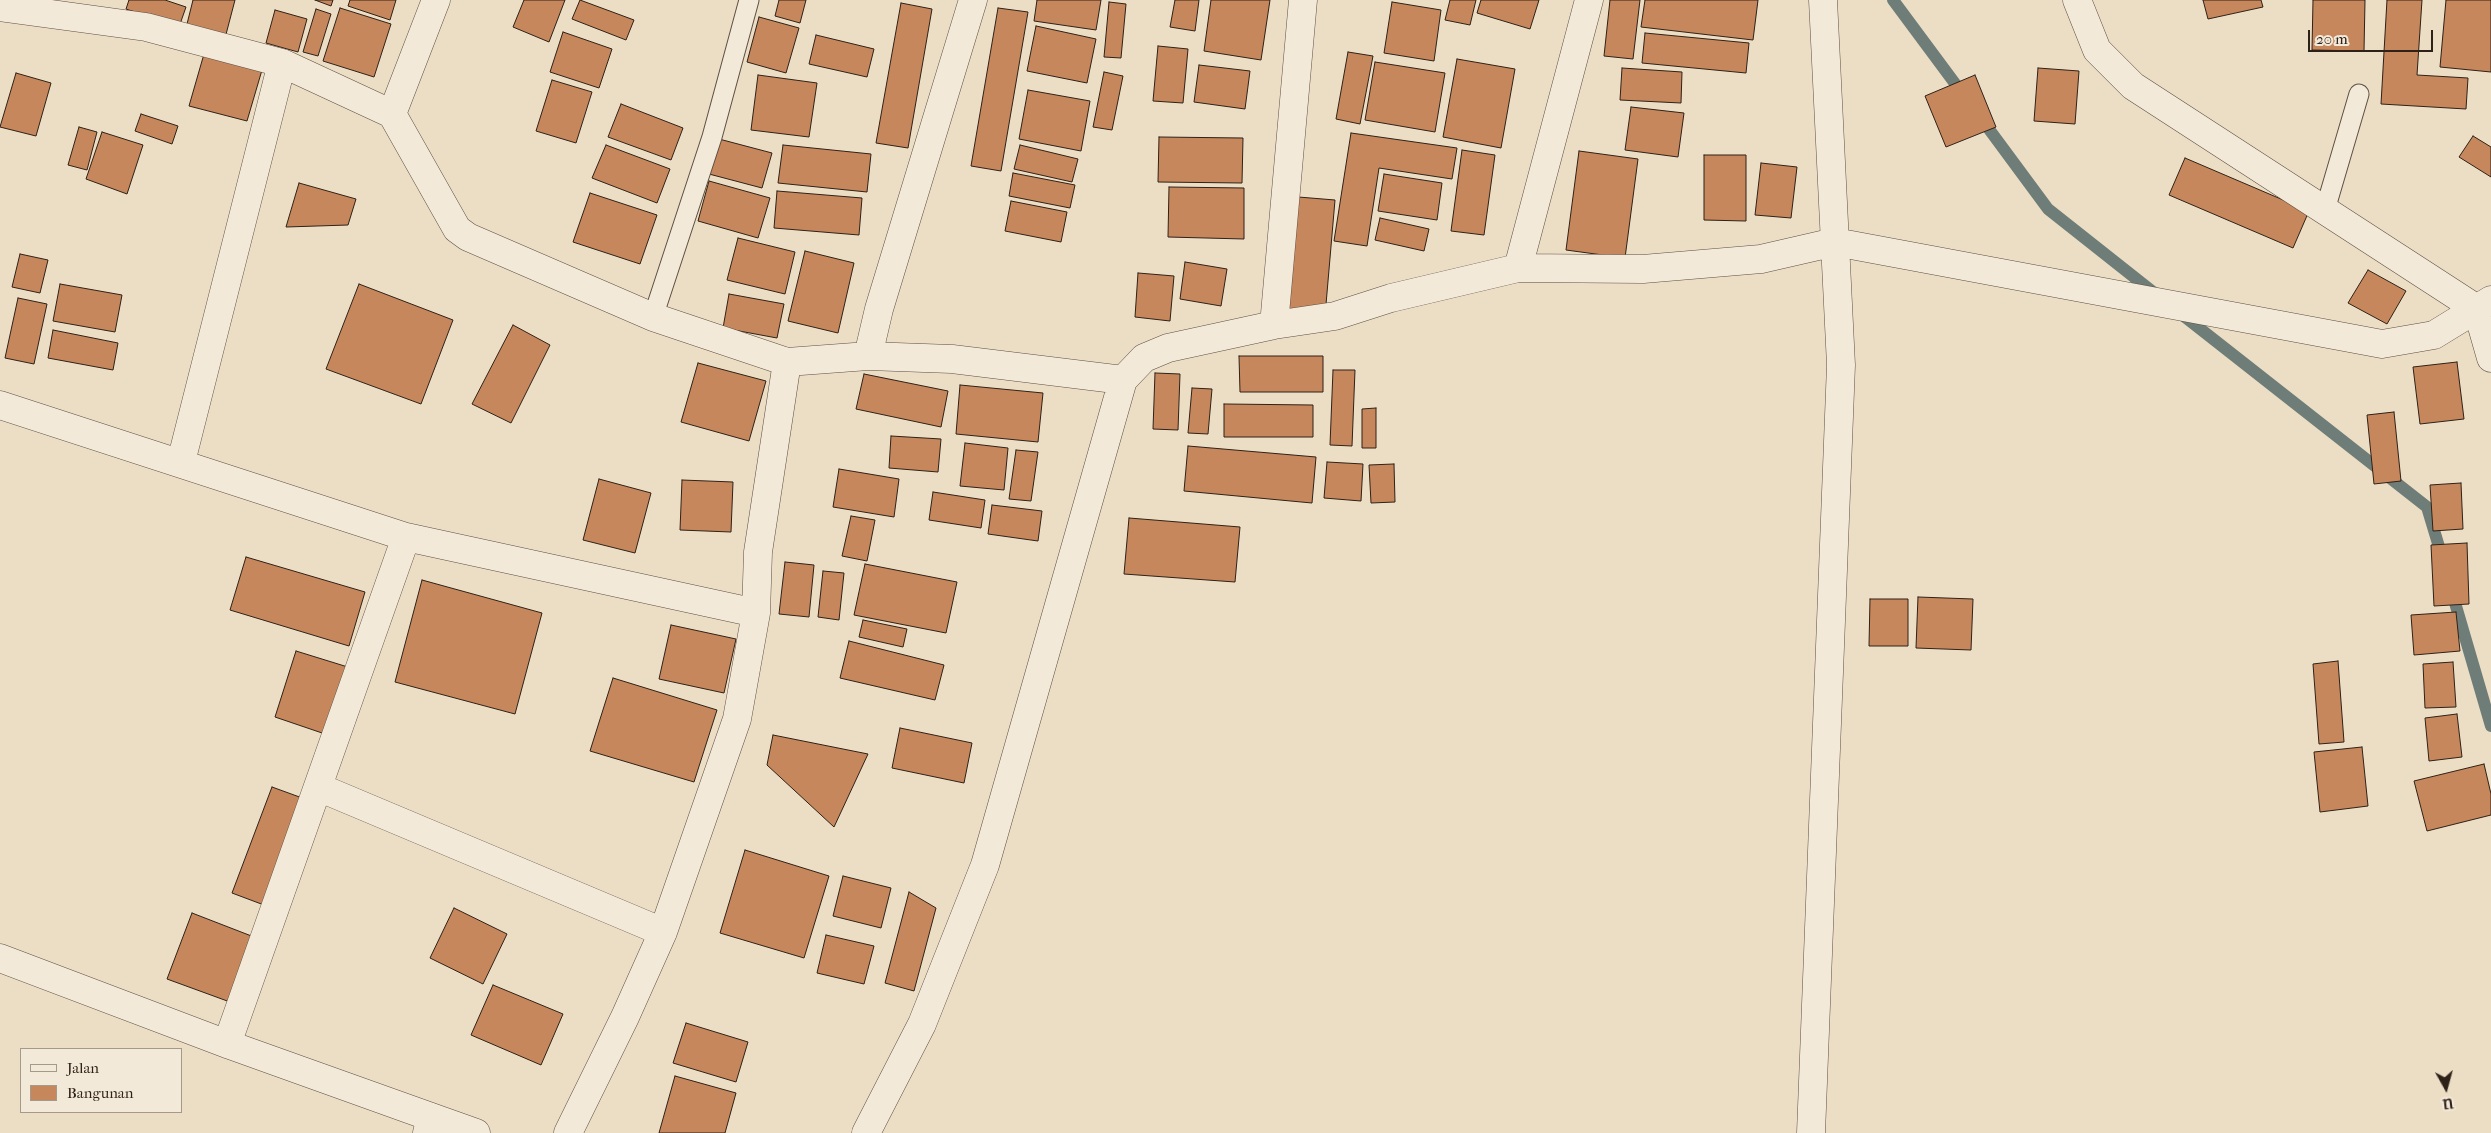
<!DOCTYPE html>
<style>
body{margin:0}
#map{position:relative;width:2491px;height:1133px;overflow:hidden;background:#ecddc5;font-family:"IM FELL French Canon",serif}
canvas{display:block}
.legend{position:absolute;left:20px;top:1048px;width:162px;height:65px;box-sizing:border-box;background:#f3e9d9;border:1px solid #a4998b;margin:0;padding:6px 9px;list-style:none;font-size:15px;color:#2e2117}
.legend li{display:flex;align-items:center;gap:10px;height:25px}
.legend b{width:25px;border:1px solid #a4998b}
.north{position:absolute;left:2421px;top:1063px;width:50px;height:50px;-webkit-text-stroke:4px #f3e9d9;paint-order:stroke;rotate:173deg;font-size:14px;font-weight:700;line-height:20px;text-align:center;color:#2e2117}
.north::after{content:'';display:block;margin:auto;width:18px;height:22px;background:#2e2117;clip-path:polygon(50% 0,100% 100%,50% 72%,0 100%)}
.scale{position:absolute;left:2308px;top:30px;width:125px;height:22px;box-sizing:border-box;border:2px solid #2e2117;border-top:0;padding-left:6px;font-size:15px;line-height:18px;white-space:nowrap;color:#2e2117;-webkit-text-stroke:4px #f3e9d9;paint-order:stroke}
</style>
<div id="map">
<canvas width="2491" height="1133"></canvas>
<ul class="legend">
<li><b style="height:6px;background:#f3e9d9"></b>Jalan</li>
<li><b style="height:14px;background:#c7875c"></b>Bangunan</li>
</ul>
<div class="north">U</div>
<div class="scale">20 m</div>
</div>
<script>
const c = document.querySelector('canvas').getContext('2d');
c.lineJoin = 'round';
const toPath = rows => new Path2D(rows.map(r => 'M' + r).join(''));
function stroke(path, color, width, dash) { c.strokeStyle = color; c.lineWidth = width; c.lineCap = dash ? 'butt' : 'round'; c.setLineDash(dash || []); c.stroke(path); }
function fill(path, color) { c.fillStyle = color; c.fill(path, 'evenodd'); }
const stream = toPath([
 [1893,0,1965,97],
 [1980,117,2048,209,2158,296],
 [2180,313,2427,507,2443,560],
 [2451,589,2491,726]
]);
const building = toPath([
 [129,0,165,0,186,7,179,27,126,9,129,0],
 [193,0,235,0,224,42,185,32,193,0],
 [315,0,333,0,331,6,315,0],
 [350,0,396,0,390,20,348,6,350,0],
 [524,0,565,0,549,42,513,27,524,0],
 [580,0,634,20,626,40,572,19,580,0],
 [779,0,806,0,800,23,775,16,779,0],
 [1037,0,1101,0,1096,30,1034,21,1037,0],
 [1175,0,1199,0,1195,31,1170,27,1175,0],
 [1211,0,1270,0,1261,60,1204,51,1211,0],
 [1450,0,1476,0,1470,25,1445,20,1450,0],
 [1481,0,1539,0,1530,29,1477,13,1481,0],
 [1610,0,1640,0,1633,59,1604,56,1610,0],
 [1645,0,1758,0,1753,40,1641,27,1645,0],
 [2203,0,2261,0,2263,7,2208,19,2203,0],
 [2313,0,2365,0,2364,51,2312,50,2313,0],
 [2387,0,2422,0,2417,75,2468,78,2466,109,2381,104,2387,0],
 [2446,0,2491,0,2491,72,2440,67,2446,0],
 [1109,2,1126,4,1121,58,1104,57,1109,2],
 [1392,2,1441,10,1434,61,1384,53,1392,2],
 [901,3,932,9,908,148,876,143,901,3],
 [340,8,391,24,374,77,323,61,340,8],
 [998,8,1028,12,1001,171,971,166,998,8],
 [316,9,331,14,318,56,303,52,316,9],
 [275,10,307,19,298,52,266,43,275,10],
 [759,17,799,28,786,73,747,62,759,17],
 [1036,26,1096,39,1087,83,1027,71,1036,26],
 [563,32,612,49,599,88,550,72,563,32],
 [1645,33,1749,43,1746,73,1642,63,1645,33],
 [816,35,874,49,867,77,809,64,816,35],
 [1158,46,1188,49,1183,103,1153,101,1158,46],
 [1348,52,1373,56,1360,124,1336,119,1348,52],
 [204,54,262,70,247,121,189,106,204,54],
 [1457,59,1515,69,1501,148,1443,137,1457,59],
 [1375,62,1445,73,1435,132,1365,120,1375,62],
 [1199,65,1250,71,1245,109,1194,102,1199,65],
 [1622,68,1682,72,1681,103,1620,100,1622,68],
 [2038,68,2079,71,2075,124,2034,121,2038,68],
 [1104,72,1123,76,1112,130,1093,127,1104,72],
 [16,73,51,83,36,136,0,127,16,73],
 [758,75,817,83,809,137,751,130,758,75],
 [1975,75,1996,127,1946,147,1925,96,1975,75],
 [552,80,592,92,576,143,536,131,552,80],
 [1028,90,1090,101,1081,151,1019,139,1028,90],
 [621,104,683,128,671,160,608,137,621,104],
 [1631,107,1684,113,1678,157,1625,150,1631,107],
 [141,114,178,126,172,144,135,131,141,114],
 [79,127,97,132,87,170,68,165,79,127],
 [102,132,143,145,127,194,86,179,102,132],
 [1351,133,1457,148,1452,179,1379,168,1367,246,1334,241,1351,133],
 [2473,136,2491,147,2491,177,2459,157,2473,136],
 [1159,137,1243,138,1242,183,1158,182,1159,137],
 [719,139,772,153,762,188,709,174,719,139],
 [606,145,670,169,657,203,592,178,606,145],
 [783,145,871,154,867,192,778,183,783,145],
 [1020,145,1078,159,1072,182,1014,169,1020,145],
 [1462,150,1495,155,1484,235,1451,231,1462,150],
 [1579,151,1638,159,1625,258,1566,250,1579,151],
 [1704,155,1746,155,1746,221,1704,220,1704,155],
 [2185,158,2309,211,2293,248,2169,195,2185,158],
 [1761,163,1797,167,1791,218,1755,215,1761,163],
 [1013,173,1075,185,1070,208,1009,196,1013,173],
 [1384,174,1442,183,1437,220,1378,211,1384,174],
 [709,181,770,198,758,238,698,221,709,181],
 [299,183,356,199,348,225,286,227,299,183],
 [1169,187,1244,188,1244,239,1168,237,1169,187],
 [777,191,862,198,859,235,774,228,777,191],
 [590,193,657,215,640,264,573,242,590,193],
 [1286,196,1335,200,1325,316,1276,312,1286,196],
 [1011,201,1067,212,1061,242,1005,231,1011,201],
 [1380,218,1429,229,1424,251,1375,240,1380,218],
 [738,238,795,252,785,294,727,280,738,238],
 [805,251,854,263,838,333,788,321,805,251],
 [20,254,48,260,40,293,12,287,20,254],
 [1185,262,1227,269,1221,306,1180,299,1185,262],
 [2368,270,2406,291,2387,324,2348,303,2368,270],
 [1138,273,1174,276,1170,321,1135,317,1138,273],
 [60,284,122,295,115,332,53,321,60,284],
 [359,284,453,320,421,404,326,369,359,284],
 [729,294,784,304,777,338,723,328,729,294],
 [18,298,47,304,34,364,5,358,18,298],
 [513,325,550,345,511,423,472,404,513,325],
 [53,330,118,343,113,370,48,358,53,330],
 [1239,356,1323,356,1323,392,1240,392,1239,356],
 [2457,362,2464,419,2420,424,2413,367,2457,362],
 [698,363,766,381,749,441,681,422,698,363],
 [1333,370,1355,370,1352,446,1330,445,1333,370],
 [1155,373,1180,374,1178,430,1153,429,1155,373],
 [864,374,948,391,941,427,856,409,864,374],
 [960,385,1043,393,1038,442,956,434,960,385],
 [1192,388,1212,389,1208,434,1188,433,1192,388],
 [1224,404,1313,405,1313,437,1224,437,1224,404],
 [1376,408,1376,448,1362,448,1362,409,1376,408],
 [2394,412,2401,481,2374,484,2367,415,2394,412],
 [891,436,941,439,938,472,889,468,891,436],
 [965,443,1008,448,1004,490,960,486,965,443],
 [1188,446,1316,457,1312,503,1184,491,1188,446],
 [1016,450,1038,452,1031,501,1009,499,1016,450],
 [1327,462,1363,464,1361,501,1324,498,1327,462],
 [1394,464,1395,502,1371,503,1369,465,1394,464],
 [839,469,899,479,894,517,833,507,839,469],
 [599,479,651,493,635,553,583,540,599,479],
 [682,480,733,482,731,532,680,530,682,480],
 [2461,483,2463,529,2433,531,2430,485,2461,483],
 [933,492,985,500,981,528,929,520,933,492],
 [992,505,1042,511,1038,541,988,534,992,505],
 [851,516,875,520,867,561,842,556,851,516],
 [1129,518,1240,527,1235,582,1124,574,1129,518],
 [2467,543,2469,604,2434,606,2431,545,2467,543],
 [246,557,365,592,349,646,230,610,246,557],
 [785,562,814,565,809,617,779,614,785,562],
 [865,564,957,582,946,633,854,615,865,564],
 [823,571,844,573,839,620,818,617,823,571],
 [422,580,542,613,515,714,395,682,422,580],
 [1918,597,1973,599,1971,650,1916,648,1918,597],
 [1870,599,1908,599,1908,646,1869,646,1870,599],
 [2456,612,2460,651,2414,655,2411,615,2456,612],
 [863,620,907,629,903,647,859,637,863,620],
 [671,625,736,639,724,693,659,679,671,625],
 [849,641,944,665,935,700,840,678,849,641],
 [296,651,351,668,328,735,275,717,296,651],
 [2338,661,2344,742,2319,744,2313,664,2338,661],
 [2453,662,2456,707,2425,708,2423,664,2453,662],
 [613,678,717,710,694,782,590,751,613,678],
 [2457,714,2462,757,2429,761,2425,718,2457,714],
 [900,728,972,743,964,783,892,768,900,728],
 [773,735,868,754,834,827,767,765,773,735],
 [2362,747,2368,806,2320,812,2314,752,2362,747],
 [2484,764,2491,794,2491,815,2427,831,2414,781,2484,764],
 [272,787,305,799,264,905,232,893,272,787],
 [745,850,829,876,804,958,720,933,745,850],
 [843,876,891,888,881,928,833,916,843,876],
 [909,892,936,908,914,991,885,983,909,892],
 [454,908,507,934,483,984,430,958,454,908],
 [192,913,254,937,230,1002,167,979,192,913],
 [826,935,874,946,864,984,817,973,826,935],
 [493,985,563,1014,541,1065,471,1035,493,985],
 [686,1023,748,1042,736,1082,673,1063,686,1023],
 [675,1076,736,1093,725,1133,659,1133,675,1076]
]);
const service = toPath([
 [2325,210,2359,94],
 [653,317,712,137,749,0]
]);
const minor = toPath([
 [973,0,879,309,868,356,952,359,1123,380],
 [2077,0,2097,50,2133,86,2477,309,2491,358],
 [0,7,146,27,282,63,392,114,457,229,468,237,653,317,787,362,868,356],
 [392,114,436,0],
 [1518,268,1589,0],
 [1274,325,1303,0],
 [0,405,406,537],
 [181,462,282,63],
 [318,787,663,932],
 [0,958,227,1044,431,1117],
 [227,1044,406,537,756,613],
 [427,1133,431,1117,476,1133],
 [568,1133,625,1017,663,932,737,719,756,613,758,552,787,362],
 [866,1133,922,1024,985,865,1123,380,1144,358,1168,348,1274,325,1335,316,1391,298,1518,268,1643,269,1761,259,1835,242,2382,344,2434,335,2491,300],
 [1811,1133,1841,365,1823,0]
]);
stroke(stream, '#6e7d77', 12);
fill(building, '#c7875c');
stroke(building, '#2e2117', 1);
stroke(service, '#5e5042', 21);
stroke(minor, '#5e5042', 29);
stroke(service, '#f3e9d9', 19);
stroke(minor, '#f3e9d9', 28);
</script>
